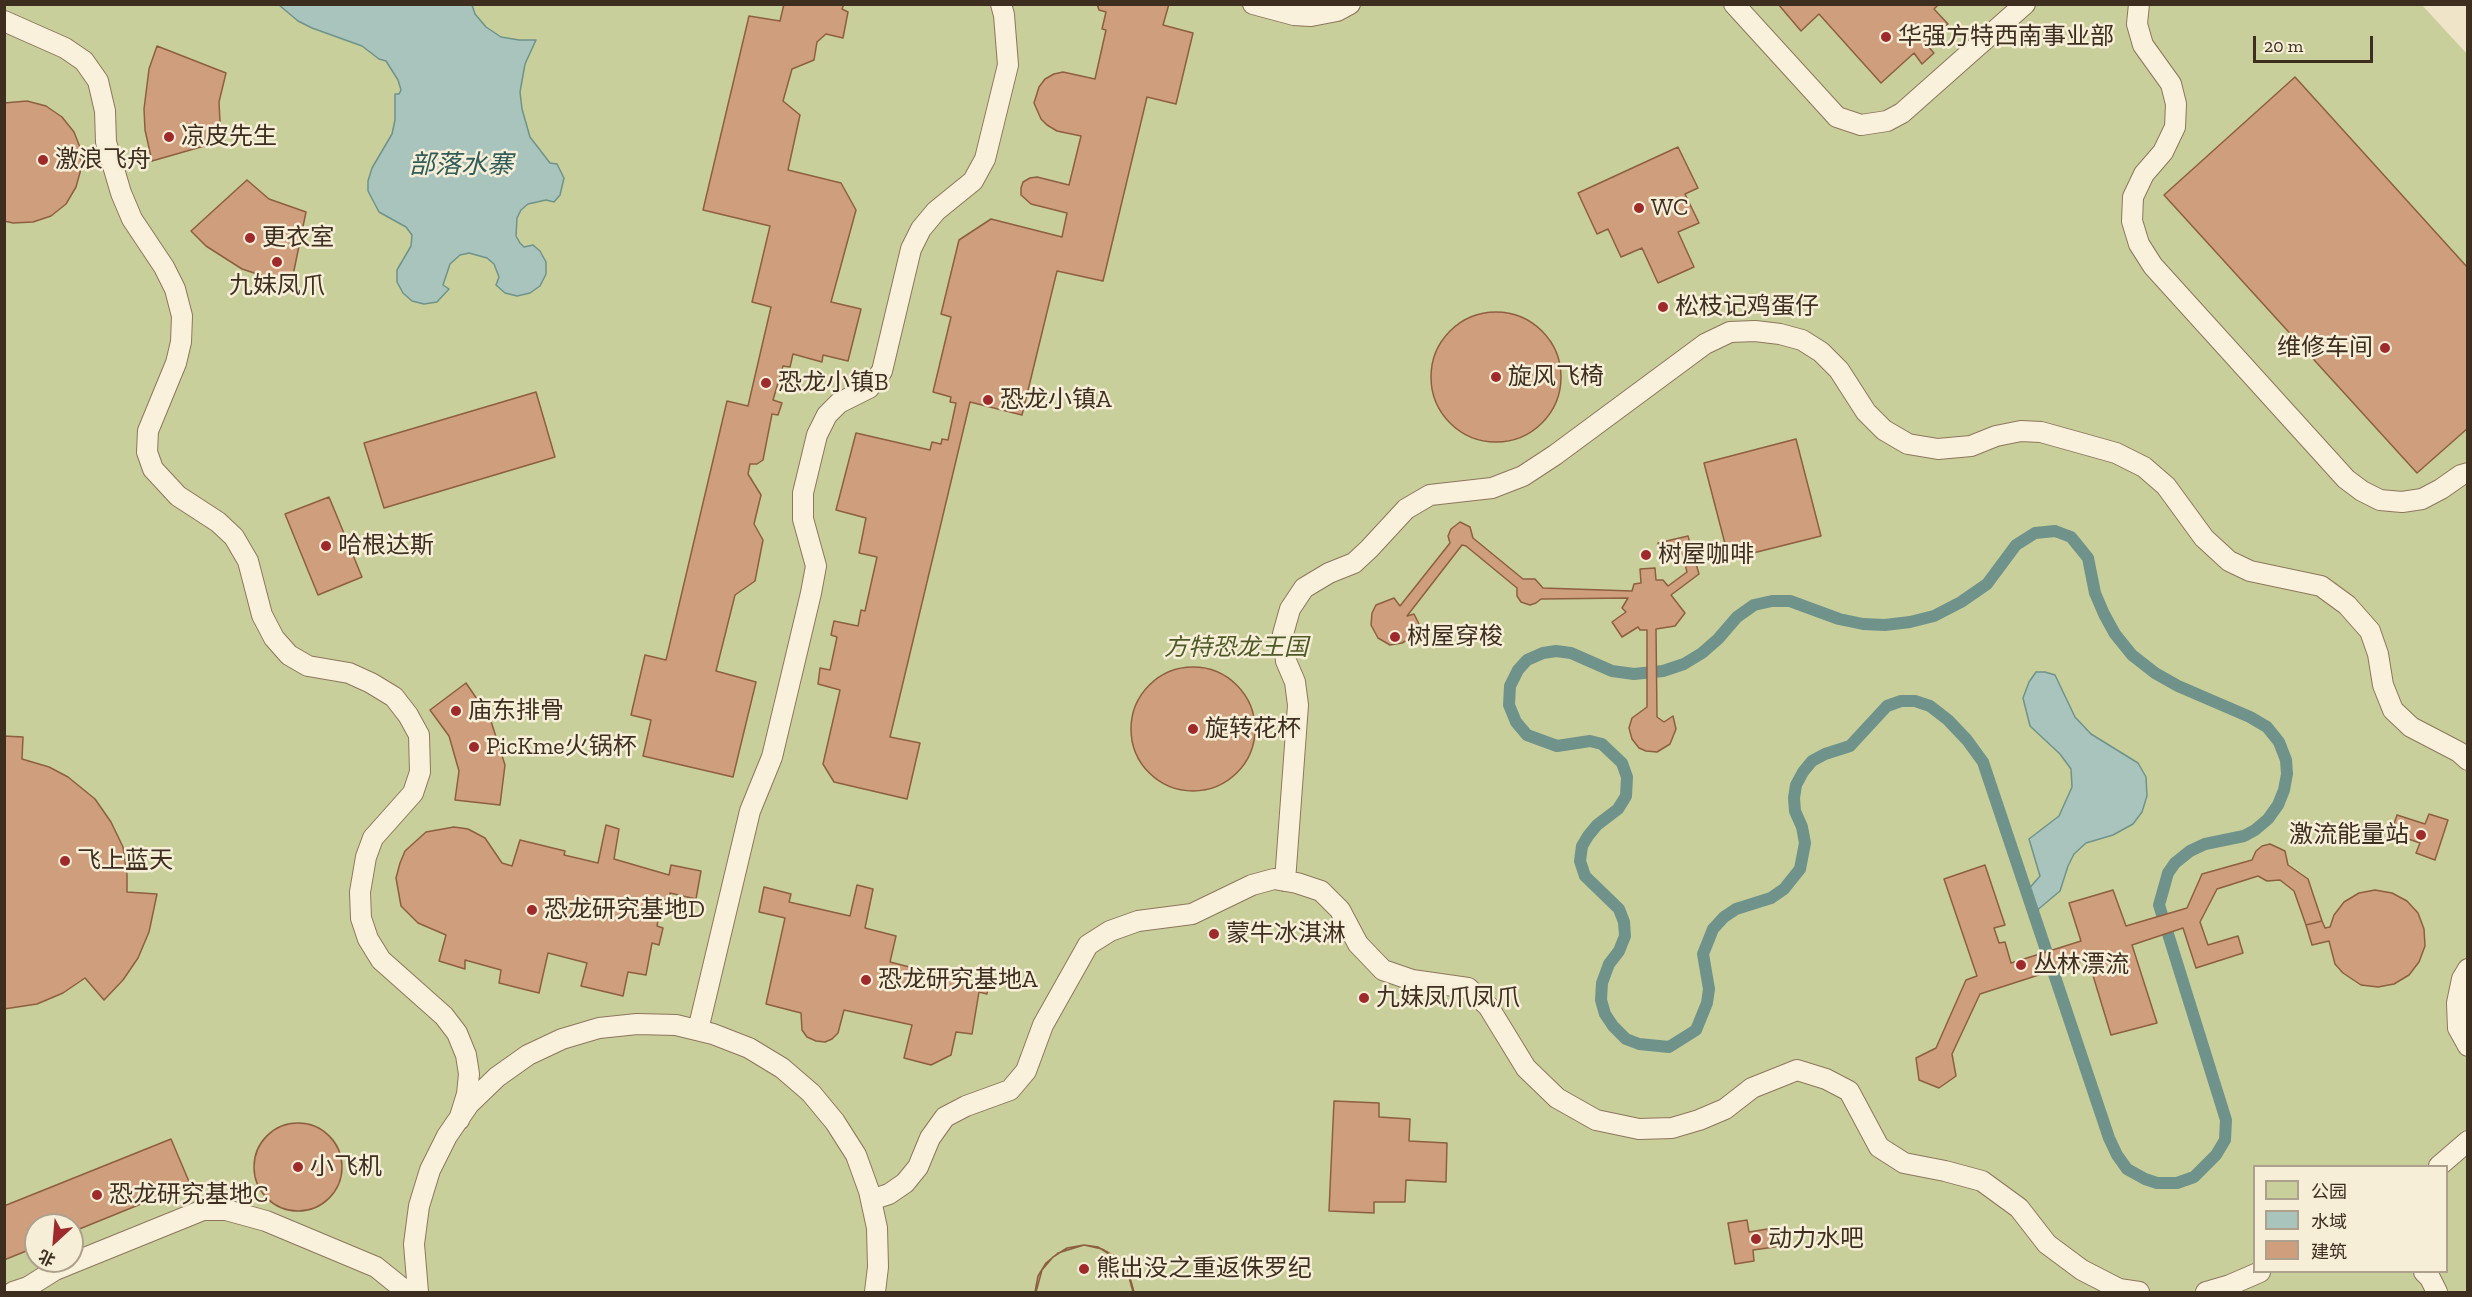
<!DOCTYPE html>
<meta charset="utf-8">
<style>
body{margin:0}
#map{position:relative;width:2472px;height:1297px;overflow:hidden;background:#f0e4c8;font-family:"Zilla Slab","Noto Sans SC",serif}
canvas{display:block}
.frame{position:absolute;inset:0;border:6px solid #3d2e20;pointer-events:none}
.legend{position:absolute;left:2253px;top:1165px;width:195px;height:108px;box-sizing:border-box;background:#f7eed8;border:2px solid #ada18e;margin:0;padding:8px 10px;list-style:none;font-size:18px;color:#3d2e20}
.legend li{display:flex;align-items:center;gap:12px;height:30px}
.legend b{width:30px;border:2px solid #ada18e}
.north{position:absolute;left:24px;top:1213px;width:60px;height:60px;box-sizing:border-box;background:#f7eed8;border:2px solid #ada18e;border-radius:50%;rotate:206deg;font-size:16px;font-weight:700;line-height:24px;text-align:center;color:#3d2e20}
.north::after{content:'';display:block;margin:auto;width:21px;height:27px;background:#9e2a2b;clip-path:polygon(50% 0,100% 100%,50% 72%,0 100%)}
.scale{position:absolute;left:2253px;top:36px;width:120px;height:27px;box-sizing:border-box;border:3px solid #3d2e20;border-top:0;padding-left:8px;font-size:18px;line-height:21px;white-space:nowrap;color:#3d2e20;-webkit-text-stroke:4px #f7eed8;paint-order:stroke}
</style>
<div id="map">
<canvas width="2472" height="1297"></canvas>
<div class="frame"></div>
<ul class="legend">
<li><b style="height:16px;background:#c9cf9b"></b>公园</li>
<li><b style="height:16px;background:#a9c4bc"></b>水域</li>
<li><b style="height:16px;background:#cf9f7d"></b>建筑</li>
</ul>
<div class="north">北</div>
<div class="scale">20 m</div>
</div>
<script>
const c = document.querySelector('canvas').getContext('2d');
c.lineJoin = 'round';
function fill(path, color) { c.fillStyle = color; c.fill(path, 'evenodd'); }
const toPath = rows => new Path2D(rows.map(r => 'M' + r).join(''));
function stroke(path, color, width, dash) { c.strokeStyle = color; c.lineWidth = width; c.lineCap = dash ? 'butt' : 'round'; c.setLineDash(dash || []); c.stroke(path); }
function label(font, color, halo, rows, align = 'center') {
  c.font = font + ' "Zilla Slab","Noto Sans SC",serif'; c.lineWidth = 5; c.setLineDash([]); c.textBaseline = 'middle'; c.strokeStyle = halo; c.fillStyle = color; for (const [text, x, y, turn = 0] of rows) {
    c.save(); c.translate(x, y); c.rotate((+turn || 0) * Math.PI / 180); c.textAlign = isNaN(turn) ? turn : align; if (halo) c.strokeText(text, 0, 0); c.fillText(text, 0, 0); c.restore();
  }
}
const green = toPath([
 [4,5,2422,5,2468,55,2467,1292,5,1292],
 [2254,1166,2446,1166,2446,1272,2254,1272],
 [36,1225,72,1225,72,1261,36,1261]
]);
const water = toPath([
 [279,5,472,5,475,14,486,27,501,37,519,40,536,40,525,64,520,92,522,109,530,137,550,163,557,164,564,178,560,195,554,202,546,200,528,204,521,210,517,218,516,236,520,243,524,247,533,245,540,251,546,262,546,274,540,286,530,293,517,296,505,293,496,285,499,277,494,264,487,258,469,253,460,255,450,264,443,285,449,289,437,302,424,304,412,301,403,293,397,282,397,270,411,246,412,235,406,227,379,212,368,191,368,181,372,168,392,134,395,120,395,94,399,94,401,90,398,80,386,61,379,59,362,46,312,28,298,21,279,5],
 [2036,672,2045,672,2055,675,2075,717,2091,734,2138,763,2146,777,2147,796,2142,812,2133,824,2113,835,2086,843,2074,854,2068,866,2060,891,2035,912,2027,891,2040,876,2029,839,2059,816,2072,787,2071,769,2060,754,2030,726,2023,698,2029,682,2036,672]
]);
const stream = toPath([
 [2055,531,2071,537,2088,558,2095,593,2104,614,2115,634,2132,655,2155,673,2178,686,2250,717,2267,727,2279,742,2286,760,2287,774,2284,790,2278,805,2268,819,2255,830,2244,836,2205,844,2190,851,2175,863,2168,873,2159,905,2226,1120,2225,1140,2216,1155,2194,1177,2177,1183,2157,1183,2145,1179,2127,1169,2117,1155,2109,1138,1983,762,1967,740,1948,720,1930,706,1915,701,1901,701,1887,706,1850,746,1825,754,1812,761,1803,772,1796,785,1794,798,1795,811,1802,827,1805,843,1800,869,1784,889,1771,898,1736,909,1724,917,1713,929,1703,954,1709,989,1707,1003,1696,1030,1669,1047,1639,1044,1626,1039,1613,1026,1605,1014,1601,1000,1602,983,1609,964,1619,951,1625,936,1624,922,1619,909,1585,876,1580,861,1582,846,1588,836,1597,825,1618,809,1626,796,1627,777,1622,763,1602,744,1590,741,1557,746,1527,735,1516,722,1509,705,1510,686,1518,670,1527,660,1543,653,1556,651,1571,653,1612,671,1634,674,1663,671,1684,664,1702,653,1718,639,1737,617,1754,605,1772,601,1790,601,1839,619,1863,624,1885,625,1910,622,1934,616,1961,602,1987,584,2016,545,2035,533,2055,531]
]);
const building = toPath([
 [784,4,844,4,842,9,848,12,843,38,826,34,817,42,814,60,792,69,783,101,800,115,788,170,841,183,856,210,831,302,861,309,848,361,823,355,822,362,793,354,790,367,783,366,773,400,782,403,778,415,772,414,763,460,757,464,750,464,748,474,761,495,754,524,763,540,755,581,735,595,716,671,756,682,733,777,643,756,651,720,631,715,645,655,666,660,727,401,748,406,771,307,752,302,770,226,703,210,749,16,780,21,784,4],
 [1097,4,1169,4,1163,25,1193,33,1176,104,1147,97,1103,281,1057,271,1022,415,970,402,890,737,920,743,907,799,834,782,823,764,840,690,818,684,820,668,830,670,837,637,831,635,834,621,858,626,861,610,865,611,877,557,859,553,866,518,836,510,856,433,930,450,932,442,941,444,942,439,948,440,956,403,950,402,951,397,933,392,951,317,941,314,959,240,991,219,1062,237,1067,213,1031,204,1021,195,1021,188,1023,182,1030,178,1037,177,1069,185,1081,136,1057,131,1047,125,1041,119,1034,103,1039,87,1045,79,1054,74,1063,72,1095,79,1106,30,1102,29,1106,12,1099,10,1097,4],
 [1778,4,1939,4,1934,9,1948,24,1926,44,1934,53,1922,64,1914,53,1881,83,1819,14,1801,31,1778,4],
 [157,46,226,73,219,102,220,122,225,140,152,161,145,130,144,109,149,69,157,46],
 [2295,77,2468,268,2468,428,2417,473,2164,195,2295,77],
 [27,101,46,106,62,117,74,132,81,150,81,169,76,187,66,204,51,216,33,222,13,223,4,221,4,103,27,101],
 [1678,147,1698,188,1685,194,1699,223,1678,232,1694,267,1658,283,1642,248,1621,257,1608,229,1597,234,1578,193,1678,147],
 [247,180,269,199,306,212,291,285,242,269,206,246,191,231,247,180],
 '1431 377a65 65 0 1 1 130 0a65 65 0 1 1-130 0Z',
 [536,392,555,457,384,508,364,443,536,392],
 [1796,439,1821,536,1729,559,1704,463,1796,439],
 [329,497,362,577,318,595,285,514,329,497],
 [1460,522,1470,527,1473,538,1523,579,1535,579,1543,588,1632,591,1634,584,1641,583,1640,569,1655,568,1656,580,1663,580,1668,586,1687,572,1682,553,1660,558,1658,543,1688,536,1699,574,1671,595,1685,613,1675,626,1656,629,1657,717,1664,722,1673,716,1676,729,1670,744,1657,752,1646,751,1639,748,1632,739,1629,728,1632,718,1647,707,1647,630,1640,630,1638,627,1622,637,1612,622,1626,612,1622,608,1628,598,1541,599,1536,603,1530,605,1521,602,1517,596,1517,588,1466,546,1462,545,1407,616,1414,614,1419,624,1414,636,1402,643,1390,645,1378,638,1371,625,1372,613,1376,605,1394,598,1400,606,1450,543,1448,536,1451,529,1460,522],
 '1131 729a62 62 0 1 1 124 0a62 62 0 1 1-124 0Z',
 [466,683,490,718,505,765,500,805,455,800,459,771,449,736,430,710,466,683],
 [4,736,23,737,22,759,49,767,68,777,95,799,111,822,123,847,127,875,127,892,157,894,149,932,138,958,123,980,104,1000,85,978,63,993,37,1004,4,1009,4,736],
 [2429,814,2448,820,2435,860,2416,853,2420,843,2391,833,2397,815,2425,824,2429,814],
 [606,825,619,829,614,859,669,875,671,865,701,871,696,899,670,893,670,900,662,899,657,926,663,928,659,945,652,943,646,975,628,972,623,996,581,986,587,963,548,953,539,993,499,983,501,970,465,960,465,969,439,961,446,935,418,923,401,906,396,878,400,863,405,851,426,832,454,827,468,829,485,838,502,863,512,866,520,840,565,851,564,855,598,863,606,825],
 [2270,844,2285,851,2288,865,2308,879,2322,921,2306,925,2294,891,2280,880,2267,881,2258,876,2217,889,2200,922,2208,945,2238,936,2243,953,2196,968,2183,928,2132,945,2157,1023,2111,1035,2088,959,1980,994,1952,1054,1956,1076,1939,1088,1919,1080,1916,1058,1936,1048,1966,980,1977,976,1944,879,1985,865,2005,925,1994,928,1999,943,2005,942,2011,963,2081,941,2069,903,2113,890,2126,926,2187,908,2202,874,2252,860,2256,851,2262,846,2270,844],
 [857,885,873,889,865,928,896,936,890,962,988,987,987,994,979,992,972,1034,956,1032,951,1055,931,1065,904,1058,912,1025,844,1010,838,1033,832,1039,825,1042,816,1041,807,1037,802,1030,801,1013,766,1004,785,918,759,912,764,887,791,894,789,902,850,916,857,885],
 [2375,890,2392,893,2407,901,2418,913,2424,929,2425,946,2419,962,2409,975,2394,984,2378,987,2361,985,2343,973,2335,964,2329,941,2312,945,2306,925,2322,921,2325,928,2330,927,2334,915,2344,902,2359,893,2375,890],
 [1334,1101,1379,1103,1379,1117,1410,1119,1409,1141,1447,1143,1446,1182,1406,1180,1405,1202,1374,1202,1374,1213,1329,1211,1334,1101],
 '254 1167a44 44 0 1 1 88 0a44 44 0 1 1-88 0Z',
 [171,1139,190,1184,72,1232,72,1225,36,1225,36,1247,4,1260,4,1206,171,1139],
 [1747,1220,1749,1232,1780,1227,1782,1246,1753,1250,1754,1261,1735,1264,1728,1223,1747,1220],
 [1084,1245,1098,1247,1122,1262,1129,1274,1134,1292,1035,1292,1038,1276,1046,1263,1058,1253,1084,1245],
 [1084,1245,1102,1249,1116,1257,1127,1270,1133,1292,1036,1292,1042,1270,1053,1257,1067,1248,1084,1245]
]);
const service = toPath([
 [1253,4,1294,15,1311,16,1337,11,1350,4],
 [1734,4,1837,117,1861,125,1887,121,1902,113,2025,4],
 [2139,4,2137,24,2143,45,2171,84,2176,104,2175,127,2163,152,2144,174,2133,197,2132,221,2139,244,2153,266,2346,479,2362,491,2380,500,2402,502,2422,499,2441,489,2461,475,2468,473],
 [4,21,65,48,84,61,98,81,105,111,106,142,121,193,132,219,164,267,175,289,182,316,181,342,176,363,148,431,147,452,153,469,178,496,218,522,234,537,248,561,262,615,274,638,289,655,308,666,349,673,371,683,394,697,408,715,419,735,420,772,413,793,373,838,366,857,360,892,361,918,368,939,381,960,444,1016,457,1033,466,1055,469,1074,467,1094,459,1120],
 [1285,881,1298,705,1295,682,1286,661,1283,634,1290,609,1304,588,1329,573,1354,563,1369,549,1406,509,1430,495,1492,488,1523,476,1555,455,1705,344,1730,332,1755,331,1780,334,1802,340,1821,352,1839,370,1866,412,1884,430,1908,444,1938,449,1971,446,1996,436,2021,431,2041,432,2116,453,2144,467,2166,486,2204,538,2229,561,2250,571,2321,586,2347,605,2370,631,2378,654,2383,685,2393,710,2411,727,2459,752,2468,760],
 [2468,969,2462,979,2457,1003,2458,1028,2468,1046],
 [698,1030,750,811,772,757,811,593,816,566,803,519,803,493,817,435,827,415,839,403,869,388,882,371,911,249,921,229,936,211,973,181,985,159,1008,65,1004,15,1001,4],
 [2439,1166,2468,1141],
 [871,1200,889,1194,905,1183,918,1167,930,1138,945,1117,966,1106,1010,1090,1026,1071,1043,1025,1088,945,1110,931,1138,921,1192,914,1252,885,1274,879,1297,883,1321,891,1340,910,1358,944,1383,970,1412,980,1468,988,1488,1006,1526,1068,1557,1098,1596,1120,1639,1129,1672,1128,1699,1120,1725,1109,1752,1088,1797,1070,1826,1079,1849,1091,1879,1147,1904,1163,1945,1171,1982,1181,2019,1208,2047,1244,2082,1270,2119,1289,2139,1292],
 [2424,1272,2430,1278,2437,1292],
 [13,1292,28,1287,55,1270,203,1210,226,1210,266,1221,376,1267,407,1292],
 [418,1292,414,1244,419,1206,430,1170,447,1136,469,1104,497,1077,528,1055,562,1039,599,1028,637,1024,676,1025,713,1034,749,1048,782,1068,811,1093,835,1122,856,1155,869,1191,877,1228,878,1267,875,1292],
 [2206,1292,2230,1285,2260,1272]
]);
const markers = [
 [1886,37,6,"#9e2a2b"],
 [169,137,6,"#9e2a2b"],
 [43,160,6,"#9e2a2b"],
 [1639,208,6,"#9e2a2b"],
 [250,238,6,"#9e2a2b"],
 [277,262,6,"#9e2a2b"],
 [1663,307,6,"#9e2a2b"],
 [2385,348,6,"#9e2a2b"],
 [1496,377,6,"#9e2a2b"],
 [766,383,6,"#9e2a2b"],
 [988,400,6,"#9e2a2b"],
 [326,546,6,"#9e2a2b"],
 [1646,555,6,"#9e2a2b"],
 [1395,637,6,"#9e2a2b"],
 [456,711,6,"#9e2a2b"],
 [1193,729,6,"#9e2a2b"],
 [474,747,6,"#9e2a2b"],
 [2421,835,6,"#9e2a2b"],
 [65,861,6,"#9e2a2b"],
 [532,910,6,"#9e2a2b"],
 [1214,934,6,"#9e2a2b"],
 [2021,965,6,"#9e2a2b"],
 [866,980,6,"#9e2a2b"],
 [1364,998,6,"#9e2a2b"],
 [298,1167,6,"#9e2a2b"],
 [97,1195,6,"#9e2a2b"],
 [1756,1239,6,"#9e2a2b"],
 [1084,1269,6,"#9e2a2b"]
];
const poiNames = [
 ["华强方特西南事业部",1898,37],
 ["凉皮先生",181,137],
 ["激浪飞舟",55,160],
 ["WC",1651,208],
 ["更衣室",262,238],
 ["九妹凤爪",277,286,"center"],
 ["松枝记鸡蛋仔",1675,307],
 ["维修车间",2373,348,"right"],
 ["旋风飞椅",1508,377],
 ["恐龙小镇B",778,383],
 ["恐龙小镇A",1000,400],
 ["哈根达斯",338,546],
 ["树屋咖啡",1658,555],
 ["树屋穿梭",1407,637],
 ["庙东排骨",468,711],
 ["旋转花杯",1205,729],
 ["PicKme火锅杯",486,747],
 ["激流能量站",2409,835,"right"],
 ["飞上蓝天",77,861],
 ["恐龙研究基地D",544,910],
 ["蒙牛冰淇淋",1226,934],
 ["丛林漂流",2033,965],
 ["恐龙研究基地A",878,980],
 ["九妹凤爪凤爪",1376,998],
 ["小飞机",310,1167],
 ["恐龙研究基地C",109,1195],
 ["动力水吧",1768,1239],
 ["熊出没之重返侏罗纪",1096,1269]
];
const parkNames = [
 ["方特恐龙王国",1236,648]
];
const waterNames = [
 ["部落水寨",461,166]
];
fill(green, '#c9cf9b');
fill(water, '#a9c4bc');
stroke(water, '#6f938a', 1.5);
stroke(stream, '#6f938a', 12);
fill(building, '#cf9f7d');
stroke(building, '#8d5f41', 1.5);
stroke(service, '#8d765c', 22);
stroke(service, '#faf1dc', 20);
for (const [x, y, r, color] of markers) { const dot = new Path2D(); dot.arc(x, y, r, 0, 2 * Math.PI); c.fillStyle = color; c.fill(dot); stroke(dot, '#f7eed8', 2); }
label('24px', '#3d2e20', '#f7eed8', poiNames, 'left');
label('italic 24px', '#4d5a26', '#f7eed8', parkNames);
label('italic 26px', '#2f5d5a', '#f7eed8', waterNames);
</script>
